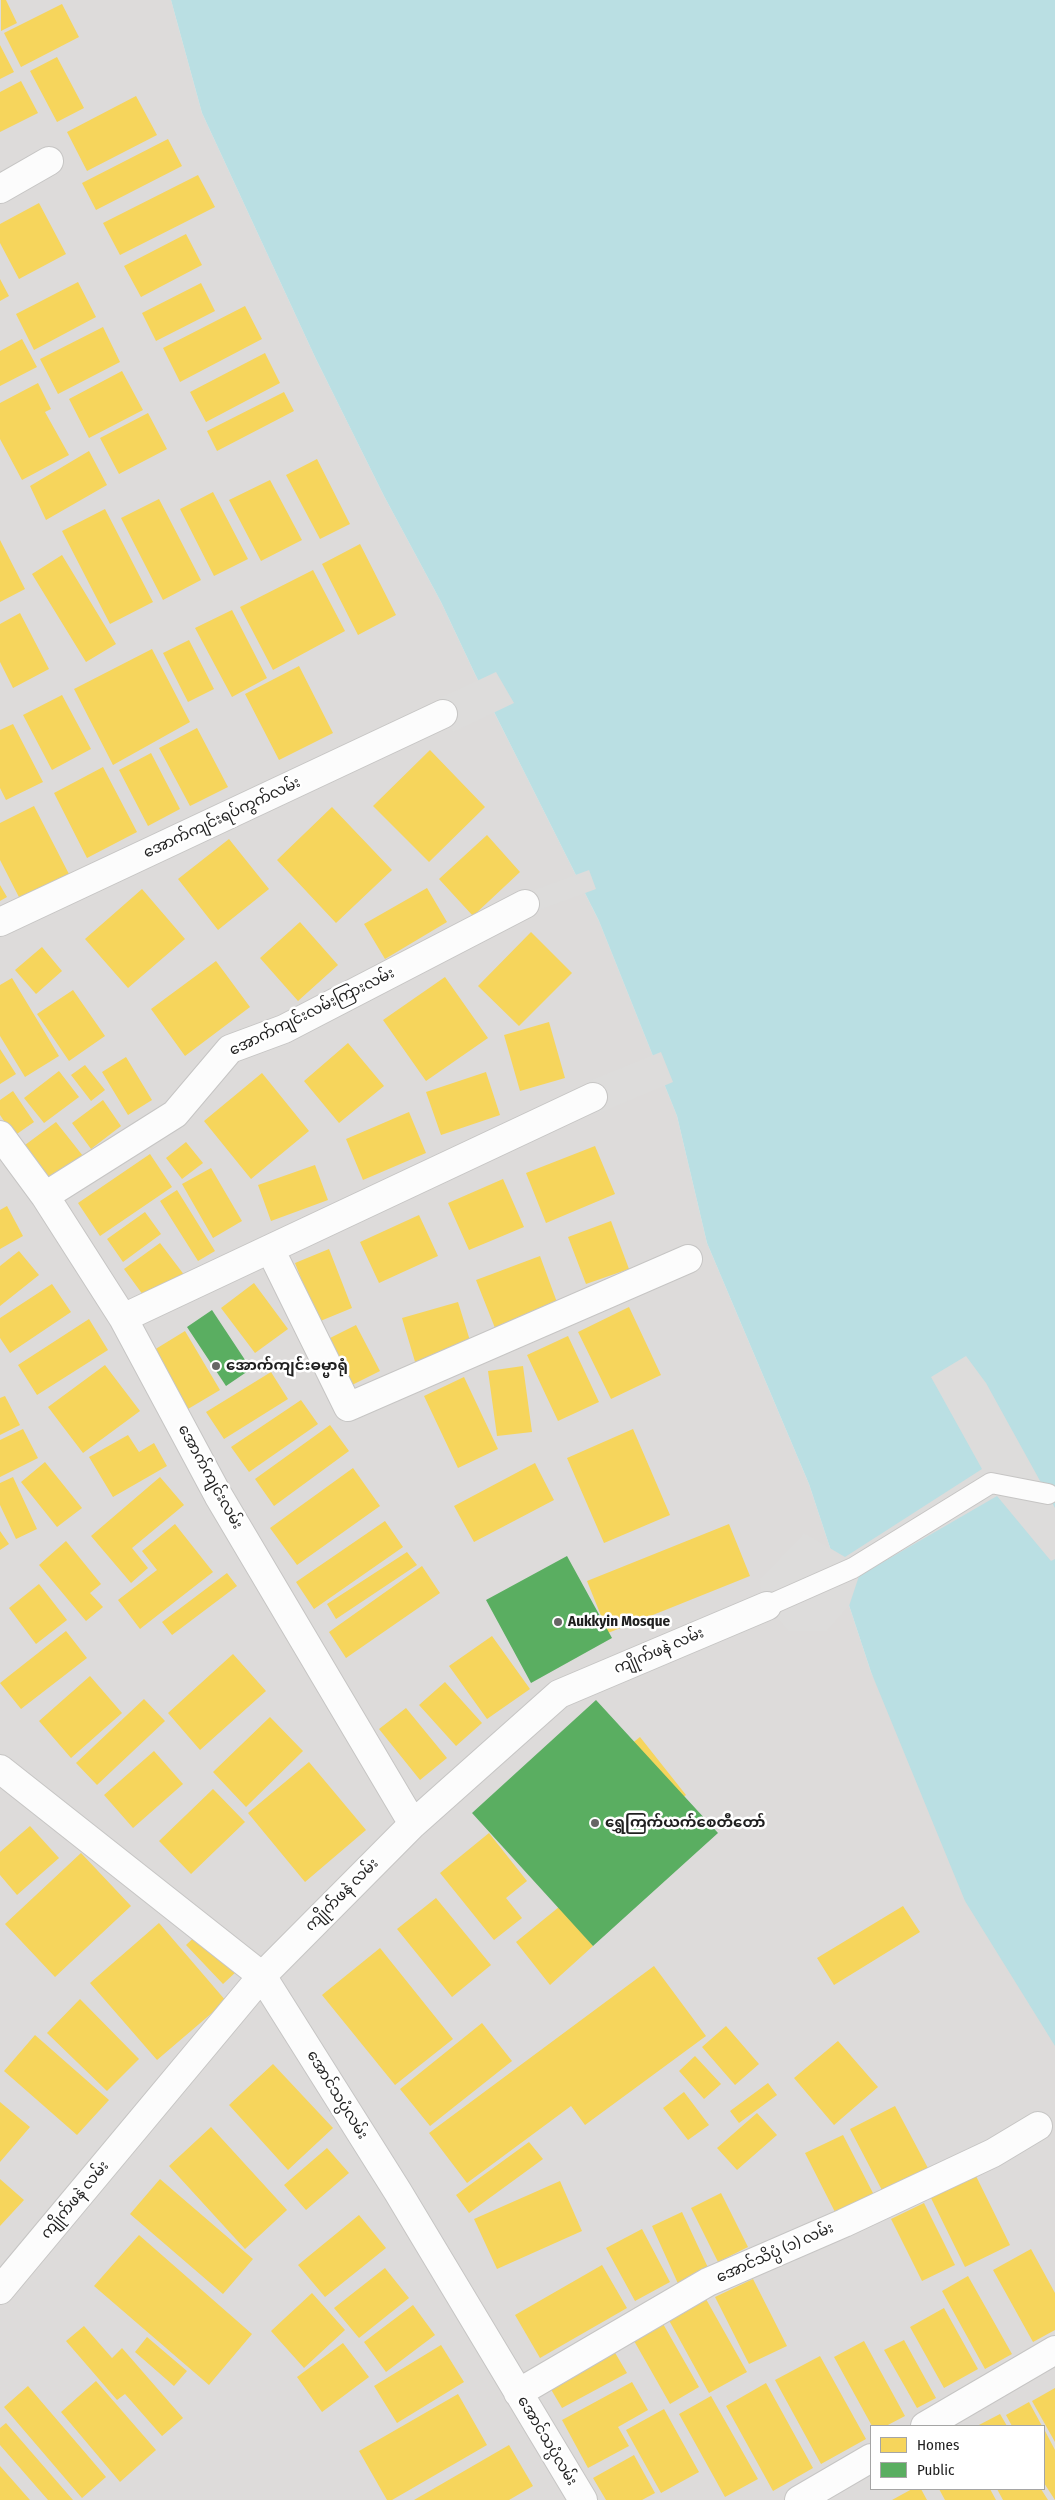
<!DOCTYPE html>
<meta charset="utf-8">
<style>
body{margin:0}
#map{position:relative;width:1055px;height:2500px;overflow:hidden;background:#eeebe8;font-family:"Fira Sans Condensed",sans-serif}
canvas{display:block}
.legend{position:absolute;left:870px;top:2425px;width:175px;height:65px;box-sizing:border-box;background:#fff;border:1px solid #a5a5a5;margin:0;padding:6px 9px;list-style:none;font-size:15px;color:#1f1f1f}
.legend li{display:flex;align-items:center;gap:10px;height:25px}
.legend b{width:25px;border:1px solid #a5a5a5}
</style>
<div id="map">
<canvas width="1055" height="2500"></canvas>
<ul class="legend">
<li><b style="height:14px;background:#f6d55c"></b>Homes</li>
<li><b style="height:14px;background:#5aae61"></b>Public</li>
</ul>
</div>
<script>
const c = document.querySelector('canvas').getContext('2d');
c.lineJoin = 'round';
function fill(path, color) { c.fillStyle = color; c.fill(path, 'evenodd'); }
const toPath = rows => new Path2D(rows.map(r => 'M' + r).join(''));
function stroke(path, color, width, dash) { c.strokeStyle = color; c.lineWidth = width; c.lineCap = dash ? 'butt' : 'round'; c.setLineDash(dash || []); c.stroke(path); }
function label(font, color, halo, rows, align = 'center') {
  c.font = font + ' "Fira Sans Condensed","Noto Sans Myanmar",sans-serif'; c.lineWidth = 5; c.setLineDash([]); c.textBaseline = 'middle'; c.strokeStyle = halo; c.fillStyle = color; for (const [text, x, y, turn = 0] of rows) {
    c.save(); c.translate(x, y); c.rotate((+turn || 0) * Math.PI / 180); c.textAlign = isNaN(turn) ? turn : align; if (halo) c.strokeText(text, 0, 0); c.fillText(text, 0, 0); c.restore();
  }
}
const residential = toPath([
 [0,0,171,0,202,113,315,357,384,496,441,602,475,674,599,921,677,1116,707,1243,809,1484,871,1672,1055,2044,1055,2500,0,2500],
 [871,2426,1044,2426,1044,2489,871,2489]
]);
const water = toPath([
 [171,0,1055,0,1055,2046,965,1901,871,1672,809,1484,707,1243,677,1116,599,921,475,674,441,602,384,496,315,357,202,113]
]);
const pier = toPath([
 [496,672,514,703,453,732,438,699],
 [589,870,596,889,528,914,521,895],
 [661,1052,673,1082,599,1113,587,1082],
 [966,1356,986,1383,1055,1508,1055,1559,1051,1561,997,1496,859,1576,849,1606,827,1631,788,1631,767,1606,761,1593,760,1579,804,1533,845,1557,982,1469,931,1377]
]);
const homes = toPath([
 [1,0,6,0,17,23,1,31],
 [62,4,79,37,21,67,4,33],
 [0,45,14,72,0,79],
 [57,57,84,108,57,122,30,71],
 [21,81,38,113,0,132,0,92],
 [136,96,157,135,87,171,67,132],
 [168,139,182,166,96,210,82,183],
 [198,175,215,207,120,255,103,223],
 [39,203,66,254,19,279,0,243,0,224],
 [186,234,202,265,141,297,124,266],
 [0,279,9,296,0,301],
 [78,282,96,317,34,350,16,314],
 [201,283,215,311,156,341,142,313],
 [245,306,262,339,180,382,163,348],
 [103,327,120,362,58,394,40,359],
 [22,339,37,367,0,386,0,351],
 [265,353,280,383,206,422,190,392],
 [122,371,143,410,89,438,69,399],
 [38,383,51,409,45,412,69,455,22,480,0,439,0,403],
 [284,392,294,411,217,451,207,431],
 [148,413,167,449,119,474,100,438],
 [89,451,107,485,46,520,30,486],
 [317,459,350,524,320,539,286,475],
 [270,480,302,540,261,561,229,500],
 [213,492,248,559,214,576,180,509],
 [159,499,201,580,163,600,121,518],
 [105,509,153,602,110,624,62,531],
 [0,540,25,589,0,602],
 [360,544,396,615,358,635,322,564],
 [62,555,116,644,86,662,32,574],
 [313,570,345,631,273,670,240,607],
 [232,610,267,678,232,697,195,628],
 [20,613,49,669,13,688,0,662,0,624],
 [189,640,214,689,188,702,163,653],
 [152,649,190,722,113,765,74,689],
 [299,666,333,733,279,760,245,694],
 [62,695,91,749,52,770,23,715],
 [13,724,43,782,6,800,0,788,0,730],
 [197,728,228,787,190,806,159,748],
 [430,750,485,807,429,862,373,806],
 [151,753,180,809,148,826,119,770],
 [103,767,137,832,87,858,54,793],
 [34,806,70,876,21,901,0,860,0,823],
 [332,807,392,870,336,923,277,860],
 [487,835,520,872,473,916,439,879],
 [229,839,269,889,218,930,178,879],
 [0,885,7,897,0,901],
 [427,888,447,922,385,959,364,924],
 [142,889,185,939,128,988,85,939],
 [300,922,338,965,298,1001,260,958],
 [531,932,572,973,519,1026,478,986],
 [42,947,62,971,36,994,15,970],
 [216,961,250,1007,185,1056,151,1009],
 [445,977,488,1038,426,1081,383,1020],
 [12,978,59,1056,25,1077,0,1036,0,985],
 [73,990,105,1036,69,1061,37,1014],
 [549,1022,565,1078,520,1091,504,1035],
 [348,1043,384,1086,339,1123,304,1081],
 [0,1049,16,1074,0,1084],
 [126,1057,152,1100,128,1115,102,1072],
 [85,1065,105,1090,91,1101,71,1075],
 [59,1071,79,1097,44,1123,24,1098],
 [486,1072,500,1115,441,1135,426,1092],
 [262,1073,309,1131,251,1179,204,1121],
 [13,1091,34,1122,14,1136,0,1115,0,1100],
 [103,1100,121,1126,91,1149,72,1123],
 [409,1112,426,1153,363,1180,346,1139],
 [56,1122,83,1156,51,1180,25,1145],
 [186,1142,203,1163,182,1179,166,1158],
 [595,1146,615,1194,546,1223,526,1173],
 [150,1154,172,1187,100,1236,78,1203],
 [315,1165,328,1200,271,1221,258,1185],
 [211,1168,242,1221,213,1238,182,1184],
 [503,1179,524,1227,469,1250,448,1203],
 [177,1190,215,1251,198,1261,160,1201],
 [7,1206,23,1236,0,1249,0,1210],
 [145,1212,161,1234,123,1262,107,1239],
 [419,1215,438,1256,379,1283,360,1242],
 [611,1221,629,1269,586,1284,568,1237],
 [160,1243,185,1276,149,1303,124,1269],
 [329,1249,352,1308,318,1322,295,1263],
 [19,1251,39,1275,0,1306,0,1266],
 [540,1256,558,1305,495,1328,476,1280],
 [254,1283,288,1329,255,1353,221,1308],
 [52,1284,71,1312,10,1353,0,1338,0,1318],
 [458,1302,472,1347,416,1365,402,1318],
 [629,1307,661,1375,611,1399,578,1332],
 [89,1319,108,1350,37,1395,18,1365],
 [356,1325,380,1371,352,1385,328,1339],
 [185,1331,220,1390,188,1409,154,1350],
 [568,1336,599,1402,558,1421,527,1355],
 [105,1365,140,1411,83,1453,48,1407],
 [523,1366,532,1432,497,1436,488,1371],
 [271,1372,288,1399,224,1439,206,1412],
 [464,1377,498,1449,458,1468,424,1396],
 [5,1396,20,1425,0,1435,0,1398],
 [301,1400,318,1424,249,1472,231,1447],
 [330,1425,349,1451,274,1506,255,1479],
 [23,1429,38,1458,0,1477,0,1440],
 [633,1429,670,1515,604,1543,567,1458],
 [128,1435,139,1452,154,1443,167,1466,113,1497,89,1457],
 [45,1462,82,1508,57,1527,21,1482],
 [535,1463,554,1500,474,1542,454,1506],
 [353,1468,380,1506,297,1565,270,1528],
 [13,1477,37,1529,16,1539,0,1505,0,1483],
 [160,1477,184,1505,132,1548,148,1568,131,1583,91,1536],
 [385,1521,403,1547,314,1609,296,1582],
 [175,1524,213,1572,140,1629,118,1600,157,1570,142,1551],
 [729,1524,750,1576,608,1633,587,1581],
 [0,1531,9,1544,0,1550],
 [66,1541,101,1584,90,1593,103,1607,86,1621,39,1565],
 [407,1552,417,1565,336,1619,327,1604],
 [422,1566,440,1593,346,1658,329,1632],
 [227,1573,237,1586,172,1635,162,1622],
 [39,1584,67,1620,36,1644,9,1608],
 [66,1631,87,1658,21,1709,0,1683],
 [492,1636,530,1689,487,1719,449,1666],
 [233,1654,266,1691,200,1750,168,1713],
 [90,1676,122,1713,71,1758,39,1721],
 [445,1682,482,1723,456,1746,419,1705],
 [144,1699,165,1721,97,1785,76,1763],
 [406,1708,447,1758,420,1780,379,1729],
 [270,1717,303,1751,246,1807,213,1772],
 [640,1737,686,1795,642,1831,595,1773],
 [154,1751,183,1784,133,1828,104,1795],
 [309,1762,366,1830,305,1882,248,1813],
 [213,1789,245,1822,191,1874,159,1841],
 [599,1792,640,1844,584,1889,543,1837],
 [30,1826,59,1858,17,1895,0,1875,0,1852],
 [489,1833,527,1881,506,1898,522,1918,494,1940,440,1873],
 [81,1853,131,1906,55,1977,5,1924],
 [436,1898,491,1965,452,1997,397,1929],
 [903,1906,920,1932,834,1985,817,1958],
 [559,1907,593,1946,550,1985,516,1942],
 [159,1923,226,2001,157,2060,90,1983],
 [202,1930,238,1970,223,1984,186,1945],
 [380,1948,453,2039,395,2085,322,1995],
 [654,1966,706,2036,585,2125,571,2106,467,2183,429,2133],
 [80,1999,139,2059,107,2091,47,2033],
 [482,2023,512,2061,430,2126,400,2089],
 [726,2026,759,2064,735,2085,702,2047],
 [35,2035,109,2100,77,2135,4,2071],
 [838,2041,878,2087,834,2125,794,2078],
 [695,2056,721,2084,704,2099,679,2071],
 [273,2064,333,2128,288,2170,229,2105],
 [768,2083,777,2095,739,2123,730,2111],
 [684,2092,709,2125,688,2140,663,2108],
 [0,2102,30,2127,0,2162],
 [895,2106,929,2170,884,2194,850,2129],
 [757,2113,777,2135,737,2170,717,2148],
 [211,2127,287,2210,245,2249,169,2166],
 [843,2135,874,2195,836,2214,805,2153],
 [529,2142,543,2159,469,2213,456,2195],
 [327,2148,349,2173,306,2210,284,2185],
 [975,2174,1010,2245,965,2267,930,2196],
 [0,2179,24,2200,0,2226],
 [160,2179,253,2259,223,2294,130,2214],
 [560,2181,582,2231,497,2269,474,2219],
 [721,2193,748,2247,718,2262,691,2208],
 [924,2203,955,2265,922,2281,891,2219],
 [682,2212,711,2274,680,2288,652,2226],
 [359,2215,386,2248,325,2297,298,2265],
 [642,2229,670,2282,635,2301,606,2248],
 [139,2235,252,2334,209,2385,94,2286],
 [1031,2249,1055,2293,1055,2330,1033,2342,993,2270],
 [602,2265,627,2308,540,2358,515,2315],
 [385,2268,409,2298,359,2338,334,2308],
 [968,2276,1012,2354,985,2369,942,2291],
 [753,2279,787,2346,749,2364,715,2297],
 [702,2292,747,2372,709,2393,665,2313],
 [312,2293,345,2330,304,2368,271,2331],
 [413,2305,435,2335,386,2372,364,2342],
 [944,2308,978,2369,944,2388,910,2327],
 [658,2315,699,2387,670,2404,629,2332],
 [84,2326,112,2358,122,2348,183,2418,162,2436,125,2394,117,2400,66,2341],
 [147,2337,187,2371,174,2386,135,2352],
 [904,2340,936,2398,917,2408,884,2350],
 [864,2341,905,2416,886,2426,872,2426,834,2357],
 [343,2343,369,2377,322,2412,297,2377],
 [441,2345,464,2382,397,2423,374,2386],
 [614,2351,627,2373,562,2408,549,2386],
 [820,2356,866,2439,821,2464,775,2380],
 [96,2381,156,2450,120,2482,61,2412],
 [632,2382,648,2410,618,2427,629,2446,588,2468,562,2420],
 [766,2383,813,2468,773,2491,726,2406],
 [28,2386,106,2477,82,2498,4,2407],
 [1055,2388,1055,2442,1032,2401],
 [458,2394,487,2445,392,2500,387,2500,359,2451],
 [711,2396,758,2479,725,2497,679,2414],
 [1029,2402,1042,2426,1012,2426,1006,2415],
 [664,2409,699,2472,661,2493,626,2430],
 [1000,2414,1007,2426,977,2426],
 [6,2423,73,2500,48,2500,0,2445,0,2428],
 [1044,2429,1055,2450,1055,2500,1044,2483],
 [509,2445,533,2486,509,2500,414,2500],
 [634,2455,655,2493,642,2500,606,2500,593,2478],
 [0,2466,30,2500,0,2500],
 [912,2489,921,2489,927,2500,892,2500],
 [939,2489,990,2489,996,2500,945,2500],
 [997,2489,1041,2489,1048,2500,1003,2500]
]);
const public = toPath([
 [212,1310,251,1369,226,1386,187,1327],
 [567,1556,612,1638,531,1683,486,1600],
 [596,1700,718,1833,593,1946,472,1813]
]);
const lane = toPath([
 [767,1606,853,1568,991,1483,1048,1494]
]);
const street = toPath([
 [0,189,49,161],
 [0,922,443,714],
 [0,1135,45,1196,123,1318,218,1495,413,1824],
 [45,1196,175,1114,230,1049,284,1029,525,904],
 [270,1249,348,1407,688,1259],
 [123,1318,593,1097],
 [0,1769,262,1976,398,2192,583,2500],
 [0,2290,262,1976,413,1824,559,1694,767,1606],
 [518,2393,708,2282,844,2223,993,2153,1038,2126],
 [925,2426,1055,2350],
 [799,2500,871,2458]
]);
const markers = [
 [216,1366,5,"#676665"],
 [558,1622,5,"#676665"],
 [595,1823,5,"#676665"]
];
const streetNames = [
 ["အောက်ကျင်းရပ်ကွက်လမ်း",222,818,-25],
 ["အောက်ကျင်းလမ်းကြားလမ်း",312,1012,-26],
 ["အောက်ကျင်းလမ်း",210,1477,61],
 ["ကျိုက်ဖနဲ လမ်း",659,1651,-23],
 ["ကျိုက်ဖနဲ လမ်း",342,1895,-45],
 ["အောင်သပ္ပံလမ်း",337,2095,58],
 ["ကျိုက်ဖနဲ လမ်း",75,2200,-50],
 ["အောင်သိပ္ပံ (၁) လမ်း",775,2253,-24],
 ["အောင်သပ္ပံလမ်း",547,2441,59]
];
const poiNames = [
 ["အောက်ကျင်းဓမ္မာရုံ",226,1366],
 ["Aukkyin Mosque",568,1622],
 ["ရွှေကြက်ယက်စေတီတော်",605,1823]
];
fill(residential, '#dddbda');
fill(water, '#badfe3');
fill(pier, '#dddcdb');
fill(homes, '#f6d55c');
fill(public, '#5aae61');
stroke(lane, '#c6c5c4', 22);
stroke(street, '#c6c5c4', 30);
stroke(lane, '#fcfcfc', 20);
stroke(street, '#fcfcfc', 28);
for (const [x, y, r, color] of markers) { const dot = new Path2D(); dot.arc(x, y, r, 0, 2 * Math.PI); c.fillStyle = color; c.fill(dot); stroke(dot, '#fff', 2); }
label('15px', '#1f1f1f', '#fff', streetNames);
label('bold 15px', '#1f1f1f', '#fff', poiNames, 'left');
</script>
